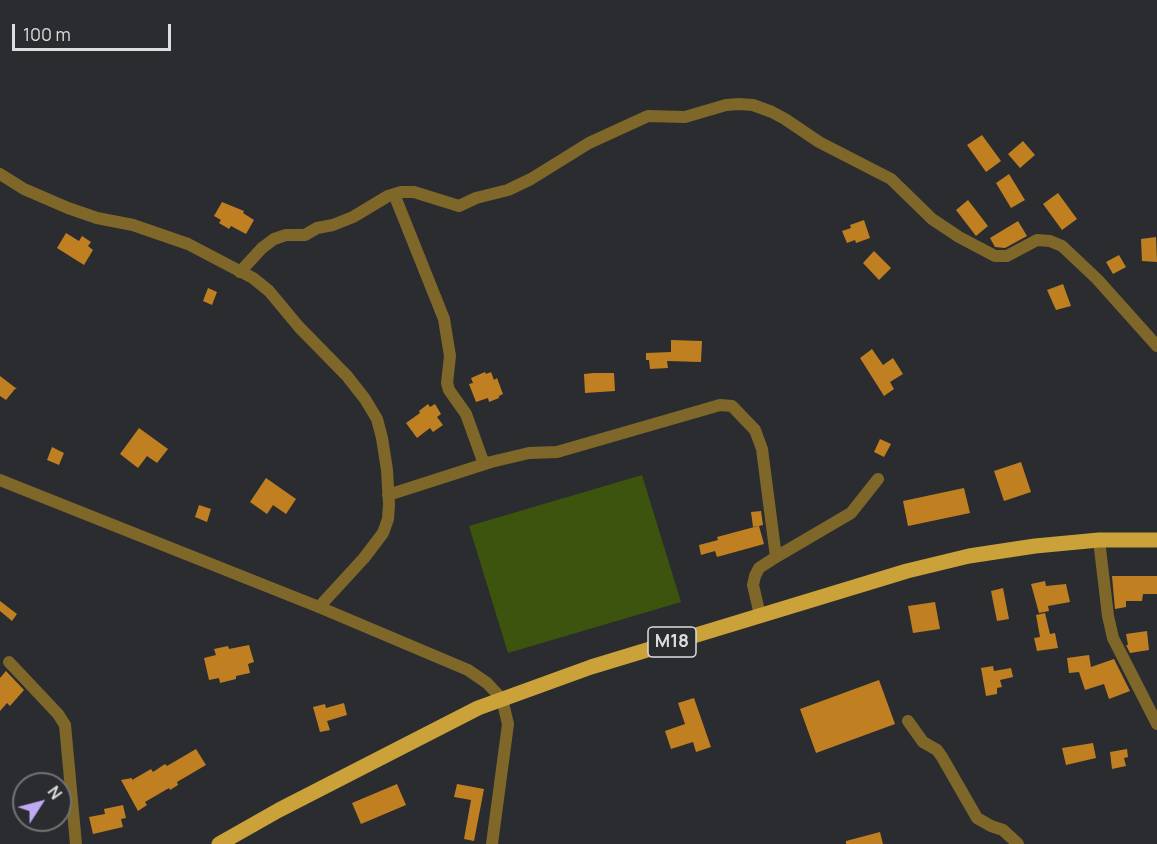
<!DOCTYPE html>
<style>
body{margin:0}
#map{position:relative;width:1157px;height:844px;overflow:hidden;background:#2a2c2f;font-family:Manrope,sans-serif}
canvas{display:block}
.north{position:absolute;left:12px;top:772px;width:60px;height:60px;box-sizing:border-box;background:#2a2c2f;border:2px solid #717375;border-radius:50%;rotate:54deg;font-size:16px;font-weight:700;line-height:24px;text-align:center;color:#dbddde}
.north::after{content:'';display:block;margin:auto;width:21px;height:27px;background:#bfa9f4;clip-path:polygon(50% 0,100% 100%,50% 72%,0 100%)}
.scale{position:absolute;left:12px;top:24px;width:159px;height:27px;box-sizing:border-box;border:3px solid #dbddde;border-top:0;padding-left:8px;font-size:18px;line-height:21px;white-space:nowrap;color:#dbddde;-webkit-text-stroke:4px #2a2c2f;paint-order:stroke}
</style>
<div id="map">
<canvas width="1157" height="844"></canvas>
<div class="north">N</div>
<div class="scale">100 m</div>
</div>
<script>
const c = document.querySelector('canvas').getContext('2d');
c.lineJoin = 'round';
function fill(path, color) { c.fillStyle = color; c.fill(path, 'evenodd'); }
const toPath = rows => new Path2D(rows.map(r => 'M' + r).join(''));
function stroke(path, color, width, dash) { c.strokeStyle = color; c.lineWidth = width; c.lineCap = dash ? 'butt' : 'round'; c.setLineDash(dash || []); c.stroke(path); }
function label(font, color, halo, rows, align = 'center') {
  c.font = font + ' Manrope,sans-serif'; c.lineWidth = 6; c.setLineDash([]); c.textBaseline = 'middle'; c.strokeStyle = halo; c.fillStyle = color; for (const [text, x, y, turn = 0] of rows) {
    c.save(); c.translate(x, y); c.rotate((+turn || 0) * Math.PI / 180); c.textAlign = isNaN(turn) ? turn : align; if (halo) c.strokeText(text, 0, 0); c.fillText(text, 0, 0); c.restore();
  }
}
const green = toPath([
 [642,475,681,602,508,653,469,526]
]);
const building = toPath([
 [982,135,1001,161,986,172,967,145],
 [1023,141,1035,155,1020,168,1008,154],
 [1009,174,1025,200,1011,208,996,183],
 [1058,193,1077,219,1062,230,1043,204],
 [968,200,988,226,976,236,956,210],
 [222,202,244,211,243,213,254,220,246,234,231,226,229,229,219,223,221,220,214,216],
 [864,220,870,238,856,243,855,240,847,243,842,231,851,228,850,225],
 [1018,221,1027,236,1005,248,995,247,990,238],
 [66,233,79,241,82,236,91,242,88,246,93,250,84,265,57,248],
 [1156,237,1157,262,1142,261,1141,239],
 [874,251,891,268,879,280,863,263],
 [1119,255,1126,267,1113,274,1106,262],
 [1063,284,1071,306,1056,310,1047,290],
 [208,288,217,292,212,305,203,301],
 [671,340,702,341,701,362,667,361,668,368,650,369,649,360,646,360,646,353,671,352],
 [872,349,883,365,893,358,903,374,890,382,894,389,884,396,860,358],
 [485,372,486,374,491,372,494,380,497,378,503,394,499,396,499,398,489,402,488,398,476,402,469,384,473,383,471,378],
 [594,373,614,373,615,391,585,393,584,374],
 [0,376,17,389,15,389,6,400,0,396],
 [428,404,430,407,435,404,441,414,437,417,443,425,433,432,430,428,417,438,406,423,420,413,419,411],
 [139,428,168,449,157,463,147,456,138,468,120,454],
 [880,439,891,444,884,457,874,452],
 [52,447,64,453,59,465,47,460],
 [1021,462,1031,492,1004,501,994,471],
 [266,478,296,499,286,514,273,505,267,514,250,502],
 [964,488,970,513,908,526,903,501],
 [199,505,211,509,207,522,195,517],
 [761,511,763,525,759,526,764,544,717,557,715,551,701,555,699,545,718,540,717,537,758,526,753,527,751,512],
 [1112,576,1157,576,1157,594,1143,594,1142,601,1126,601,1126,607,1115,609],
 [1045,581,1046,586,1066,584,1070,602,1048,606,1049,611,1039,613,1031,584],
 [1003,588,1009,619,997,621,991,591],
 [0,601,17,614,12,621,0,611],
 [935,602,940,629,913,633,908,606],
 [1045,613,1050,634,1055,633,1058,648,1037,651,1034,638,1040,637,1036,615],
 [1147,631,1149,650,1130,653,1126,645,1128,645,1126,634],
 [249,645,254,662,248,664,250,673,236,676,236,679,220,683,219,678,209,680,204,658,216,655,214,649,228,646,229,649],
 [1089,655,1091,667,1114,659,1130,691,1109,699,1104,684,1085,690,1079,672,1069,673,1067,658],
 [993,666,994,671,1011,668,1013,677,1000,680,1002,687,997,688,997,694,986,696,981,668],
 [6,671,24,690,10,706,7,703,0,711,0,678],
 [879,680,895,724,816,753,800,709],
 [694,698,711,747,696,752,693,742,671,749,665,731,685,724,678,703],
 [344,703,347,715,327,721,330,730,320,732,313,707,325,704,326,708],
 [1093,743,1096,758,1066,765,1062,748],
 [196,749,206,765,177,782,178,785,170,790,169,788,145,802,147,805,138,811,121,780,132,778,132,780,151,769,153,772,165,764,167,766],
 [1127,749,1128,757,1124,758,1126,766,1112,769,1110,752],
 [397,784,406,805,361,824,352,803],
 [457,784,484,789,474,841,464,839,471,800,454,797],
 [123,805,126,818,121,819,123,827,93,834,89,817,105,814,104,809],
 [880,832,883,844,846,844,846,841]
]);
const minor = toPath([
 [0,174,24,189,68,208,97,218,133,225,188,244,253,278,269,291,299,327,347,376,365,399,377,419,382,438,387,470,389,504,388,519,383,533,364,558,319,607],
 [394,194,444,319,450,356,447,383,449,390,466,414,484,464],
 [240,272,262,248,274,239,286,235,305,235,317,228,333,225,353,217,388,196,401,192,414,192,459,206,476,198,508,190,531,179,589,143,648,116,685,117,726,105,739,104,753,105,772,112,785,119,819,142,891,179,932,219,959,237,995,256,1007,256,1037,240,1050,241,1062,246,1097,279,1157,346],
 [0,480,319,607,468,670,487,683,502,699,508,724,492,844],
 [388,495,491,462,529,453,557,452,720,405,732,406,755,430,762,449,776,557,759,568,755,576,753,585,760,615],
 [1099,540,1108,616,1113,638,1157,724],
 [776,557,851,513,878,479],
 [9,662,58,714,65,725,76,844],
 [908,721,923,742,937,750,942,757,977,818,991,826,1003,830,1018,844]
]);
const primary = toPath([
 [219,844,279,810,478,708,591,667,907,571,969,556,1035,546,1099,540,1157,540]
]);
const shields = [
 [672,642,48]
];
const shieldNames = [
 ["M18",672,642]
];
fill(green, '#3c540d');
fill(building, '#c08021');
stroke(minor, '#7f672a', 12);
stroke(primary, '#caa239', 15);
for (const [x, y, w] of shields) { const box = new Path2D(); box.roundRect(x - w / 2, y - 15, w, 30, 4.5); c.fillStyle = '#2a2c2f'; c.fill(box); stroke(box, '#dbddde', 1.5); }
label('bold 18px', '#dbddde', null, shieldNames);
</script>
